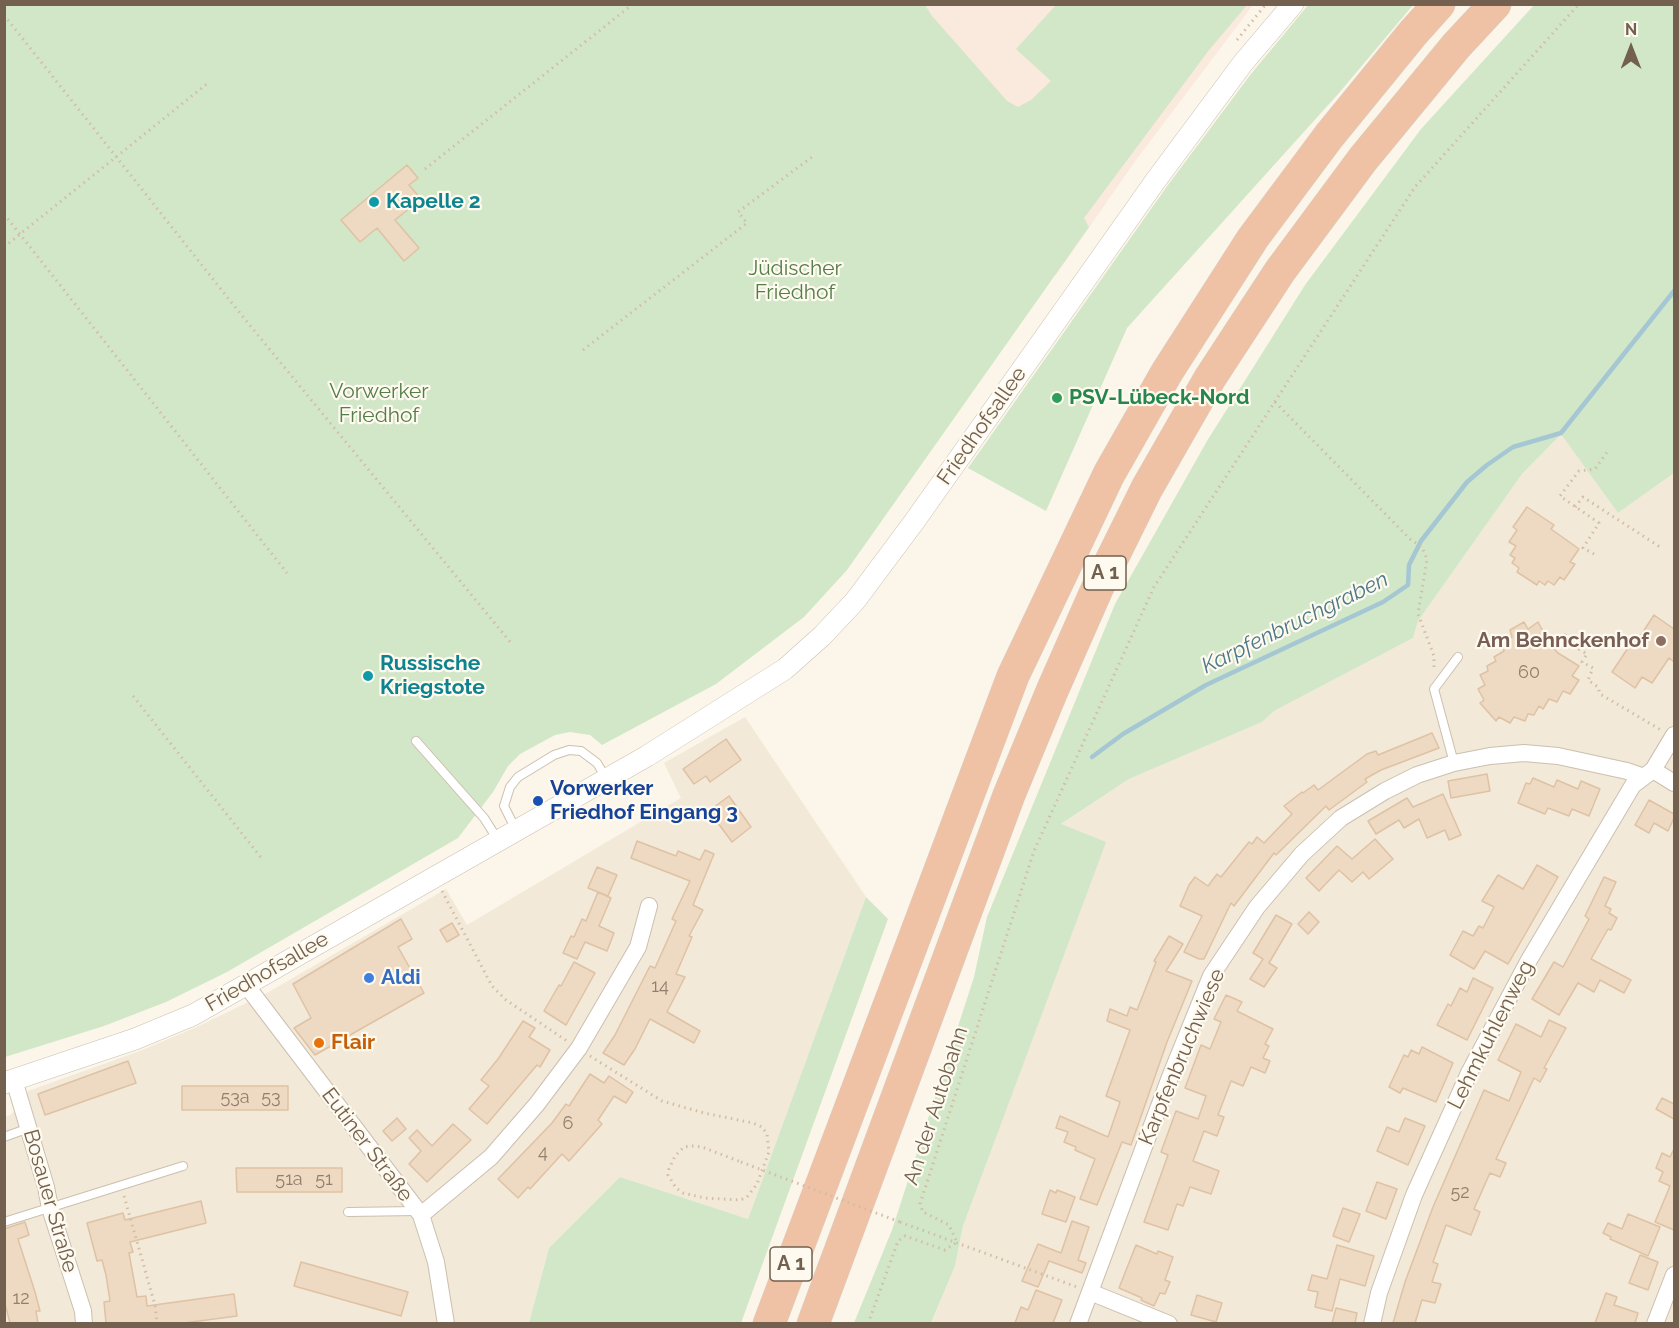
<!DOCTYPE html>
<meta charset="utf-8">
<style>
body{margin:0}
#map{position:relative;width:1679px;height:1328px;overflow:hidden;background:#fbf6e9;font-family:Raleway,sans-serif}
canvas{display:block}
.frame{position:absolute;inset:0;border:6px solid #73604e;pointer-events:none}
.north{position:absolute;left:1601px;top:18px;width:60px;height:60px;-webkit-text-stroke:4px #fefaef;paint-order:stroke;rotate:0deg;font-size:16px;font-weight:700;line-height:24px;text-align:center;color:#73604e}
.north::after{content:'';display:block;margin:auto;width:21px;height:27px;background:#73604e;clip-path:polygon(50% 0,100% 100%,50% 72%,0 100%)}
</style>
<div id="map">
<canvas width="1679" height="1328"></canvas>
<div class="frame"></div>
<div class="north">N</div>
</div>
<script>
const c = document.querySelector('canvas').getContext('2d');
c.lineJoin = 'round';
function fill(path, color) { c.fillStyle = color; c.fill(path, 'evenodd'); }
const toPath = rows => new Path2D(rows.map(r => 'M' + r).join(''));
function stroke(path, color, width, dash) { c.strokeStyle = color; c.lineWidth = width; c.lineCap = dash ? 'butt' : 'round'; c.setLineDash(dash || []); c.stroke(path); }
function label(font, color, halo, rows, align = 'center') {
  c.font = font + ' Raleway,sans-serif'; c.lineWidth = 4.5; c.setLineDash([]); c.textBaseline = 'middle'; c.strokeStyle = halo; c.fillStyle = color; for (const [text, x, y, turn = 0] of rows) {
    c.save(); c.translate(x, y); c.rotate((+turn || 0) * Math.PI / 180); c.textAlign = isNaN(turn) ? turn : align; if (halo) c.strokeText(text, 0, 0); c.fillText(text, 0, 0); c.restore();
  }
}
const residential = toPath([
 [1561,433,1618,513,1674,473,1674,1323,931,1324,955,1266,963,1226,1105,842,1060,825,1129,779,1262,722,1274,711,1413,638,1418,621,1522,474],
 [745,717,866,897,748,1219,620,1177,549,1248,529,1323,5,1323,4,1117,11,1115,28,1091,140,1051,199,1026,267,993,446,889,467,925,681,798,664,763]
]);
const commercial = toPath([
 [842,5,1253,5,1136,160,1056,275]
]);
const green = toPath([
 [1309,4,1413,5,1339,93,1127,328,1046,511,968,468,1168,185,1251,74],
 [1535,4,1674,5,1674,473,1618,513,1561,434,1522,474,1418,621,1413,638,1274,711,1262,722,1129,779,1061,824,1106,842,963,1226,955,1266,931,1323,854,1323,892,1230,974,977,987,917,1115,604,1207,441,1305,285,1421,129],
 [5,5,925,5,932,16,1007,101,1018,107,1031,100,1051,81,1016,49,1056,5,1247,5,1209,50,1084,218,1089,227,847,570,804,617,716,684,602,745,590,735,570,732,555,735,520,754,508,766,493,792,458,838,227,972,166,1002,104,1026,5,1057],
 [866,897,888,919,741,1323,529,1323,549,1248,620,1177,748,1219]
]);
const stream = toPath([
 [1092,757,1123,734,1206,685,1383,602,1408,585,1409,565,1421,541,1467,482,1487,465,1513,447,1561,433,1674,291]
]);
const building = toPath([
 [407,165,418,178,409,185,421,199,395,220,419,248,404,261,377,228,360,242,341,220,407,165],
 [1527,507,1554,525,1551,529,1579,549,1570,562,1575,564,1564,580,1560,577,1554,585,1548,581,1545,585,1539,581,1537,585,1517,572,1519,568,1512,563,1515,558,1510,555,1516,546,1509,542,1517,530,1513,527,1527,507],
 [1654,615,1674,629,1674,662,1669,658,1652,683,1642,677,1635,688,1612,672,1636,636,1639,638,1654,615],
 [1524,622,1528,629,1538,622,1550,644,1558,653,1579,666,1572,676,1579,680,1570,694,1563,691,1557,702,1549,699,1543,709,1539,706,1534,715,1528,714,1525,721,1514,717,1510,723,1499,717,1496,721,1480,703,1484,700,1478,689,1485,685,1480,675,1488,671,1487,666,1496,661,1494,657,1504,651,1501,643,1512,637,1510,630,1524,622],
 [1432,733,1439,748,1381,770,1365,779,1367,782,1329,810,1326,806,1276,855,1274,853,1234,906,1231,903,1204,959,1199,959,1184,952,1202,916,1180,906,1189,885,1195,877,1208,886,1217,874,1221,877,1249,842,1252,844,1257,837,1264,843,1292,814,1284,806,1302,792,1303,793,1314,785,1318,790,1367,754,1376,751,1378,755,1432,733],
 [726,739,741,760,710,782,706,776,694,784,683,769,726,739],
 [1487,774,1490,791,1451,798,1448,781,1487,774],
 [1533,778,1554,787,1557,780,1578,789,1581,781,1600,789,1589,816,1572,809,1569,816,1548,808,1545,814,1518,803,1526,783,1530,784,1533,778],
 [1443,794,1461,835,1449,840,1445,830,1427,838,1419,819,1404,828,1399,820,1376,834,1368,821,1407,798,1413,807,1443,794],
 [729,796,751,827,732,842,709,811,729,796],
 [1649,800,1674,814,1674,818,1668,831,1654,823,1649,833,1635,825,1649,800],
 [1375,839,1393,859,1369,879,1363,872,1352,882,1339,870,1319,891,1306,878,1337,846,1352,859,1375,839],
 [637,841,676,856,678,851,700,860,705,850,714,854,693,905,703,910,689,936,692,937,676,974,685,977,667,1012,700,1031,694,1043,650,1019,635,1049,624,1065,603,1053,615,1035,650,966,655,968,676,921,672,919,690,881,631,858,637,841],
 [1537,865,1558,877,1508,964,1485,951,1474,969,1450,955,1463,931,1473,936,1479,926,1483,928,1494,907,1482,901,1498,875,1523,889,1537,865],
 [597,867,617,875,608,896,588,888,597,867],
 [1604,877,1616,882,1605,906,1611,909,1609,913,1617,918,1611,930,1608,929,1591,959,1631,980,1624,993,1600,980,1594,992,1578,983,1559,1015,1532,999,1554,962,1563,967,1589,919,1585,916,1604,877],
 [598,892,611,898,599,926,614,933,607,951,585,942,577,959,563,953,571,936,574,937,582,919,586,921,598,892],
 [1309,912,1319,922,1308,934,1298,924,1309,912],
 [1276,915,1292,924,1269,963,1277,968,1264,987,1250,979,1263,959,1253,953,1276,915],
 [401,919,412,939,398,947,424,993,315,1055,294,1028,311,1018,293,984,401,919],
 [452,923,459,935,447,942,440,930,452,923],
 [1169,936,1183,944,1166,971,1192,981,1167,1042,1131,1145,1122,1142,1097,1205,1080,1199,1095,1159,1075,1150,1076,1147,1064,1142,1068,1132,1056,1128,1060,1116,1108,1137,1120,1102,1106,1096,1130,1030,1107,1021,1110,1009,1127,1016,1130,1007,1137,1010,1156,962,1154,961,1169,936],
 [574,962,595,973,566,1025,544,1011,559,985,561,986,574,962],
 [1473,978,1493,988,1467,1040,1437,1025,1448,1004,1451,1006,1460,988,1467,992,1473,978],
 [1226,995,1242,1002,1237,1011,1273,1029,1265,1044,1269,1046,1263,1058,1270,1061,1265,1073,1251,1067,1243,1086,1231,1081,1218,1115,1224,1117,1217,1136,1204,1131,1193,1161,1219,1171,1211,1194,1190,1187,1183,1206,1177,1204,1168,1230,1144,1222,1168,1155,1161,1152,1176,1111,1198,1119,1206,1096,1185,1088,1201,1045,1210,1049,1221,1022,1214,1019,1226,995],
 [1549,1020,1566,1028,1544,1068,1547,1069,1540,1082,1534,1078,1496,1159,1506,1163,1500,1177,1490,1173,1474,1209,1480,1212,1471,1235,1446,1225,1433,1262,1438,1264,1432,1282,1441,1284,1435,1303,1422,1300,1415,1323,1393,1323,1405,1282,1433,1207,1484,1090,1509,1101,1521,1072,1498,1060,1516,1024,1541,1037,1549,1020],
 [523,1021,535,1028,529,1037,550,1050,540,1067,537,1065,487,1124,469,1109,489,1086,481,1080,498,1059,523,1021],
 [1422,1047,1453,1063,1436,1102,1403,1088,1400,1093,1389,1087,1404,1055,1408,1057,1411,1050,1419,1054,1422,1047],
 [128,1061,136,1083,45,1115,38,1094,128,1061],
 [590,1074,604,1083,609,1076,633,1092,626,1103,614,1096,598,1120,602,1124,569,1161,562,1154,530,1189,528,1187,518,1198,498,1179,552,1123,566,1104,569,1106,590,1074],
 [182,1086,288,1086,288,1110,182,1110,182,1086],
 [1662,1098,1674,1104,1674,1119,1656,1109,1662,1098],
 [397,1118,406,1129,392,1141,383,1131,397,1118],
 [1405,1118,1425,1126,1408,1165,1377,1151,1387,1127,1399,1132,1405,1118],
 [453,1124,471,1140,427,1182,409,1164,421,1151,409,1138,417,1130,432,1146,453,1124],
 [1674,1149,1674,1230,1655,1222,1670,1186,1659,1181,1663,1172,1656,1168,1662,1153,1670,1157,1674,1149],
 [236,1168,342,1168,342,1192,237,1192,236,1168],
 [1377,1182,1397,1189,1386,1219,1366,1211,1377,1182],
 [1050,1190,1056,1193,1057,1190,1075,1197,1066,1222,1042,1214,1050,1190],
 [201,1201,206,1223,130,1242,133,1252,129,1253,137,1297,146,1296,147,1306,234,1294,237,1316,184,1323,106,1323,104,1302,110,1301,106,1275,102,1260,97,1261,87,1223,123,1213,125,1220,201,1201],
 [1343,1208,1360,1214,1349,1242,1333,1236,1343,1208],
 [1628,1214,1660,1227,1648,1256,1610,1239,1611,1237,1603,1233,1608,1223,1622,1229,1628,1214],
 [1072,1221,1089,1227,1078,1260,1086,1263,1082,1273,1049,1261,1038,1287,1022,1281,1038,1244,1061,1253,1072,1221],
 [25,1222,29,1235,18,1239,35,1292,40,1311,36,1311,38,1323,10,1323,4,1300,4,1229,25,1222],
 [1136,1245,1157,1254,1158,1251,1173,1257,1165,1280,1170,1282,1165,1294,1160,1293,1154,1306,1141,1300,1142,1298,1119,1288,1136,1245],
 [1337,1245,1374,1256,1365,1286,1340,1279,1332,1311,1315,1307,1318,1292,1308,1290,1312,1275,1327,1279,1337,1245],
 [1640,1255,1658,1262,1648,1290,1629,1283,1640,1255],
 [301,1262,408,1292,401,1316,294,1286,301,1262],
 [1036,1290,1062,1300,1053,1323,1015,1323,1021,1307,1028,1310,1036,1290],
 [1606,1293,1617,1297,1614,1305,1638,1313,1635,1323,1595,1323,1606,1293],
 [1197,1295,1222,1303,1216,1322,1191,1315,1197,1295],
 [1336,1308,1357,1313,1355,1323,1332,1323,1336,1308]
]);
const path = toPath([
 [4,15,239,312,511,643],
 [1237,40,1266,4],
 [425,169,633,4],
 [4,214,287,573],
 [4,247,208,83],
 [583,350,747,223,738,212,812,157],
 [1275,402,1410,539,1422,547,1427,559,1418,614,1434,656,1434,670],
 [1575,507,1583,497,1660,547],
 [1594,554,1583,548,1599,523,1560,496,1579,471,1595,469,1608,451],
 [1563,640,1587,654,1582,662,1593,668,1588,680,1598,687,1600,694,1661,730],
 [1553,648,1563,640,1567,631],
 [133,696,263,860],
 [442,891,492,986,506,1000,567,1041],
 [590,1056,662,1101,704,1113,753,1123,762,1127,767,1134,769,1152,757,1184,747,1197,740,1200,705,1198,683,1193,676,1188,668,1175,669,1169,675,1156,684,1147,692,1146,702,1147,741,1162],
 [124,1196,155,1305,157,1324],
 [900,1222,1077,1287],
 [868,1324,898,1241,905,1236,945,1250,957,1242,949,1225,923,1212,920,1204,1034,851,1154,587,1415,187,1579,4]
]);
const service = toPath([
 [416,741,484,818,498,840],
 [1454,763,1434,689,1458,657],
 [516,830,504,806,510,787,518,777,554,755,569,750,581,751,597,763,606,778],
 [4,1137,29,1128],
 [348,1212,417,1211],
 [4,1222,183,1166]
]);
const minor = toPath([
 [1653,770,1674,783],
 [246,985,421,1215,436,1262,446,1324],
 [14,1080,46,1187,50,1208,83,1311,84,1324],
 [421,1215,491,1157,537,1104,579,1048,638,947,649,906],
 [1090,1292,1169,1324],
 [1078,1324,1170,1077,1211,976,1257,907,1302,854,1341,818,1385,791,1417,775,1454,763,1490,756,1524,753,1558,756,1627,771,1644,777],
 [1372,1324,1379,1293,1414,1195,1469,1073,1529,960,1633,785,1653,770,1674,735],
 [1655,1324,1674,1275]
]);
const tertiary = toPath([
 [4,1083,135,1039,193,1015,647,756,785,669,822,636,855,601,914,522,1156,180,1243,63,1293,4]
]);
const motorway = toPath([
 [769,1324,1013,676,1109,474,1167,372,1253,238,1329,136,1413,33,1439,4],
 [813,1324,1009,795,1052,691,1097,589,1147,488,1210,378,1280,271,1363,159,1456,46,1495,4]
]);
const pathBridge = toPath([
 [741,1162,900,1222]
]);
const markers = [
 [374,202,6,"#0f9aa8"],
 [1057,398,6,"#2e9e5b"],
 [1661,641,6,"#8d6e63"],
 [368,676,6,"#0f9aa8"],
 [538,801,6,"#1a4fb4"],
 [369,978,6,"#3f7fe0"],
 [319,1043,6,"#e8710a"]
];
const numberNames = [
 ["60",1529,673],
 ["14",660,987],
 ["53a",235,1098],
 ["53",271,1098],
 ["6",568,1124],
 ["4",543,1153],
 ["51a",289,1180],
 ["51",324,1180],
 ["52",1460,1193],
 ["12",21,1299]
];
const shields = [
 [1105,573,42],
 [791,1264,42]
];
const shieldNames = [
 ["A 1",1105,573],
 ["A 1",791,1264]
];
const cultureNames = [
 ["Kapelle 2",386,202],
 ["Russische",380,664],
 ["Kriegstote",380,688]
];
const parkNames = [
 ["Jüdischer",795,269],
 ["Friedhof",795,293],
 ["Vorwerker",379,392],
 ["Friedhof",379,416]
];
const leisureNames = [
 ["PSV-Lübeck-Nord",1069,398]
];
const streetNames = [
 ["Friedhofsallee",982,426,-55],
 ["Friedhofsallee",267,972,-30],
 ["Lehmkuhlenweg",1491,1035,-63],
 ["Karpfenbruchwiese",1182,1057,-67],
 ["An der Autobahn",936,1106,-72],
 ["Eutiner Straße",367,1145,53],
 ["Bosauer Straße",50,1201,74]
];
const educationNames = [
 ["Am Behnckenhof",1649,641]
];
const transitNames = [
 ["Vorwerker",550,789],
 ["Friedhof Eingang 3",550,813]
];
const shopNames = [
 ["Aldi",381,978]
];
const foodNames = [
 ["Flair",331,1043]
];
const waterNames = [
 ["Karpfenbruchgraben",1295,623,-26]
];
fill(residential, '#f2e9d8');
fill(commercial, '#fae9dd');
fill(green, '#d1e7c8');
stroke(stream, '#a5c7d4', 4.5);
fill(building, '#eed9c2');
stroke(building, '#dfc2a4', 1.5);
stroke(service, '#ccbfaf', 10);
stroke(minor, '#ccbfaf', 18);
stroke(tertiary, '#ccbfaf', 22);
stroke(motorway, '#d8d2cd', 33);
stroke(path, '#d3bda5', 3, [1.5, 4.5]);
stroke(service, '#fff', 8);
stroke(minor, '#fff', 16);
stroke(tertiary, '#fff', 21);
stroke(motorway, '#efc1a5', 32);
stroke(pathBridge, '#d3bda5', 3, [1.5, 4.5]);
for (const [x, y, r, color] of markers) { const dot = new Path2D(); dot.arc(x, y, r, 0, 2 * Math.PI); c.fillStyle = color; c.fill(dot); stroke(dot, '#fefaef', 2); }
label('18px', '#927e6b', null, numberNames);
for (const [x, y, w] of shields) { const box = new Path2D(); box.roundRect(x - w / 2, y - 17, w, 34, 4.5); c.fillStyle = '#fefaef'; c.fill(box); stroke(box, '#73604e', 1.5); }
label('bold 20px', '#73604e', null, shieldNames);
label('bold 21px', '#0d838f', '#fefaef', cultureNames, 'left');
label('21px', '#547d4a', '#fefaef', parkNames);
label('bold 21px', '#27864d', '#fefaef', leisureNames, 'left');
label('21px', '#73604e', '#fefaef', streetNames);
label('bold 21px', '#785e54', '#fefaef', educationNames, 'right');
label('bold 21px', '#164399', '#fefaef', transitNames, 'left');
label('bold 21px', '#366cbe', '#fefaef', shopNames, 'left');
label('bold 21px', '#c56008', '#fefaef', foodNames, 'left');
label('italic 22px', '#4d798a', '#fefaef', waterNames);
</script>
